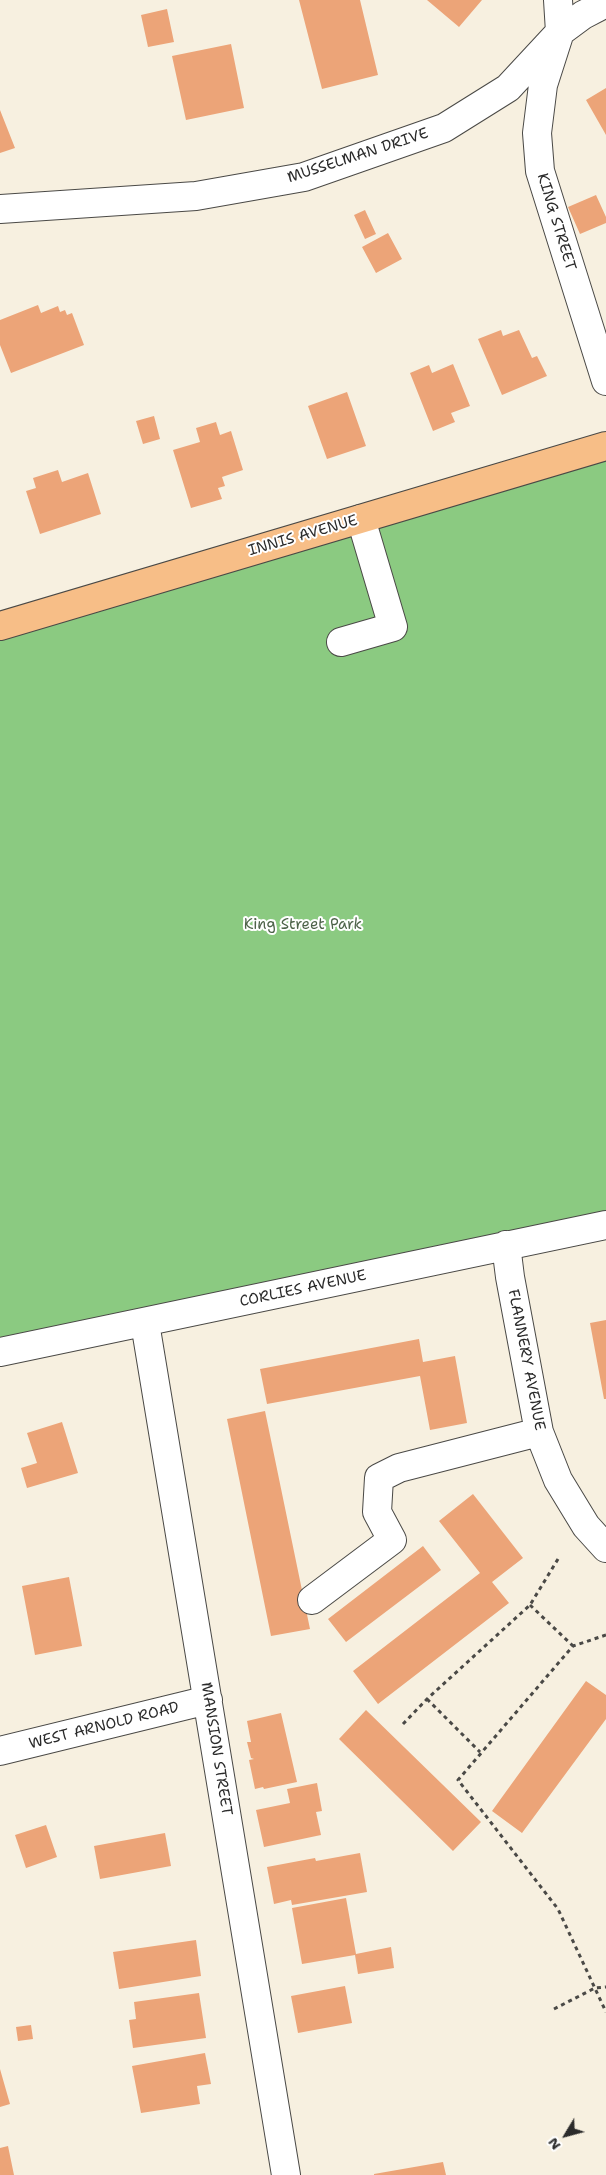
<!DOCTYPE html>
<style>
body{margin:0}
#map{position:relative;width:606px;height:2175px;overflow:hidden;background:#f7f0e0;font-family:"Shantell Sans",sans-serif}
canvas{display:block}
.north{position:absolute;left:541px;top:2110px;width:50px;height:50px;-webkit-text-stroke:4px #fff;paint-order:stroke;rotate:233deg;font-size:14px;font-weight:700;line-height:20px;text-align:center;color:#2b2b2b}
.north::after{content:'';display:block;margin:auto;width:18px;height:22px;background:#2b2b2b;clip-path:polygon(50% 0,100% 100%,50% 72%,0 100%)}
</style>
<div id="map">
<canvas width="606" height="2175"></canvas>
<div class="north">N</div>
</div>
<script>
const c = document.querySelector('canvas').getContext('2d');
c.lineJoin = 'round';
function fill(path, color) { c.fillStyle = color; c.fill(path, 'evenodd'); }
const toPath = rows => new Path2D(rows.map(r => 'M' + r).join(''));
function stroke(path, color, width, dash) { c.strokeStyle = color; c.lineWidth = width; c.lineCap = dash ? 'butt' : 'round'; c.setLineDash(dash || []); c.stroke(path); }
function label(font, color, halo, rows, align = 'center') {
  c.font = font + ' "Shantell Sans",sans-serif'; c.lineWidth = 4; c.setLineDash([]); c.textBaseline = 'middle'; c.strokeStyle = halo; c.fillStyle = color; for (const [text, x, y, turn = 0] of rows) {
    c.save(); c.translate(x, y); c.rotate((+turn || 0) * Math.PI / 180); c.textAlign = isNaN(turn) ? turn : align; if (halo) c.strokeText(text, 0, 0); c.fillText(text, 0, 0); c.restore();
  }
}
const green = toPath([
 [606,446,606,1225,0,1352,0,626]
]);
const building = toPath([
 [299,0,360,0,378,75,322,89],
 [427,0,482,0,459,27],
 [167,9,174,42,148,47,141,15],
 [231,44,244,108,186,120,172,56],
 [606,88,606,135,586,100],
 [0,110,15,148,0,153],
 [596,195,606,217,606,223,580,234,568,207],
 [365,210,376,234,365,239,354,215],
 [388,233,402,259,376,273,362,247],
 [38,305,41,313,58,306,60,312,65,310,67,315,72,313,84,345,11,373,0,345,0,320],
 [501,330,503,336,519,330,532,358,537,356,547,376,502,395,478,339],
 [453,364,470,406,451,413,455,422,433,431,410,373,429,365,432,373],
 [347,392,366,446,327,459,308,406],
 [154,416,160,439,143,444,136,421],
 [216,422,220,435,231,431,243,470,222,477,225,486,218,488,222,499,191,508,173,450,200,442,196,428],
 [58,470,62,482,88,473,101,514,40,534,26,491,36,488,33,478],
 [606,1320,606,1399,604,1399,590,1323],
 [419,1339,423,1362,455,1356,467,1423,430,1430,420,1376,267,1404,260,1369],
 [265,1411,310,1629,271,1636,227,1419],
 [62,1422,78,1473,27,1488,21,1468,37,1463,27,1433],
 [473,1494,523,1558,492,1582,509,1603,378,1704,353,1671,480,1573,439,1521],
 [423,1546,441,1570,346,1642,328,1619],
 [69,1577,82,1646,35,1655,22,1586],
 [586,1681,606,1695,606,1719,522,1833,492,1811],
 [366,1710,481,1822,453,1851,339,1739],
 [281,1713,297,1782,264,1789,263,1787,255,1789,249,1760,254,1759,251,1758,247,1742,251,1742,247,1721],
 [317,1783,322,1811,316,1812,321,1835,264,1847,256,1810,290,1803,287,1789],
 [46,1825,57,1857,26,1868,15,1835],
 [165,1833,171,1866,100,1879,94,1846],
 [360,1853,367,1892,292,1905,291,1900,274,1904,267,1867,315,1858,316,1861],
 [346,1898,356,1954,391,1947,394,1968,358,1974,355,1955,302,1964,292,1908],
 [196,1940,201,1976,119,1989,113,1952],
 [345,1986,352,2023,298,2033,291,1996],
 [199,1993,206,2038,133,2048,129,2020,136,2019,134,2002],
 [31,2025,33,2039,18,2041,16,2027],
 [205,2053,211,2084,197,2086,200,2104,141,2113,132,2066],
 [0,2069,10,2104,0,2107],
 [8,2146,14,2175,0,2175,0,2148],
 [443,2162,446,2175,374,2175,374,2174]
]);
const path = toPath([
 [530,1605,573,1646],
 [606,1635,573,1646,458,1780,558,1909,606,2012],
 [427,1699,480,1752],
 [403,1724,427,1699,530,1605,558,1559],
 [554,2009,595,1988,606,1987]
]);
const minor = toPath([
 [558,0,560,32,543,85,537,133,540,171,606,381],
 [0,209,196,196,304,177,444,128,508,88,560,32,583,15,606,3],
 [341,642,393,627,361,519],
 [506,1245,510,1277,539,1432,558,1480,586,1526,606,1548],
 [145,1323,286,2175],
 [0,1352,606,1225],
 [312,1600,392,1540,377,1512,379,1478,399,1468,539,1432],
 [0,1751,208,1700]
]);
const major = toPath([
 [0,626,606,446]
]);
const streetNames = [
 ["MUSSELMAN DRIVE",358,156,-18],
 ["KING STREET",556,222,73],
 ["INNIS AVENUE",303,536,-16],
 ["CORLIES AVENUE",303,1289,-12],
 ["FLANNERY AVENUE",526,1360,79],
 ["WEST ARNOLD ROAD",104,1726,-14],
 ["MANSION STREET",216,1749,81]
];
const parkNames = [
 ["King Street Park",303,925]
];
fill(green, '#8bca81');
fill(building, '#eca478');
stroke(minor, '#4a4946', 30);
stroke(major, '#4a4946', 30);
stroke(path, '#4a4946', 3, [4, 4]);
stroke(minor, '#fff', 28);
stroke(major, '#f7be87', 28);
label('15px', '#2b2b2b', '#fff', streetNames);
label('15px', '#4d6349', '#fff', parkNames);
</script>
